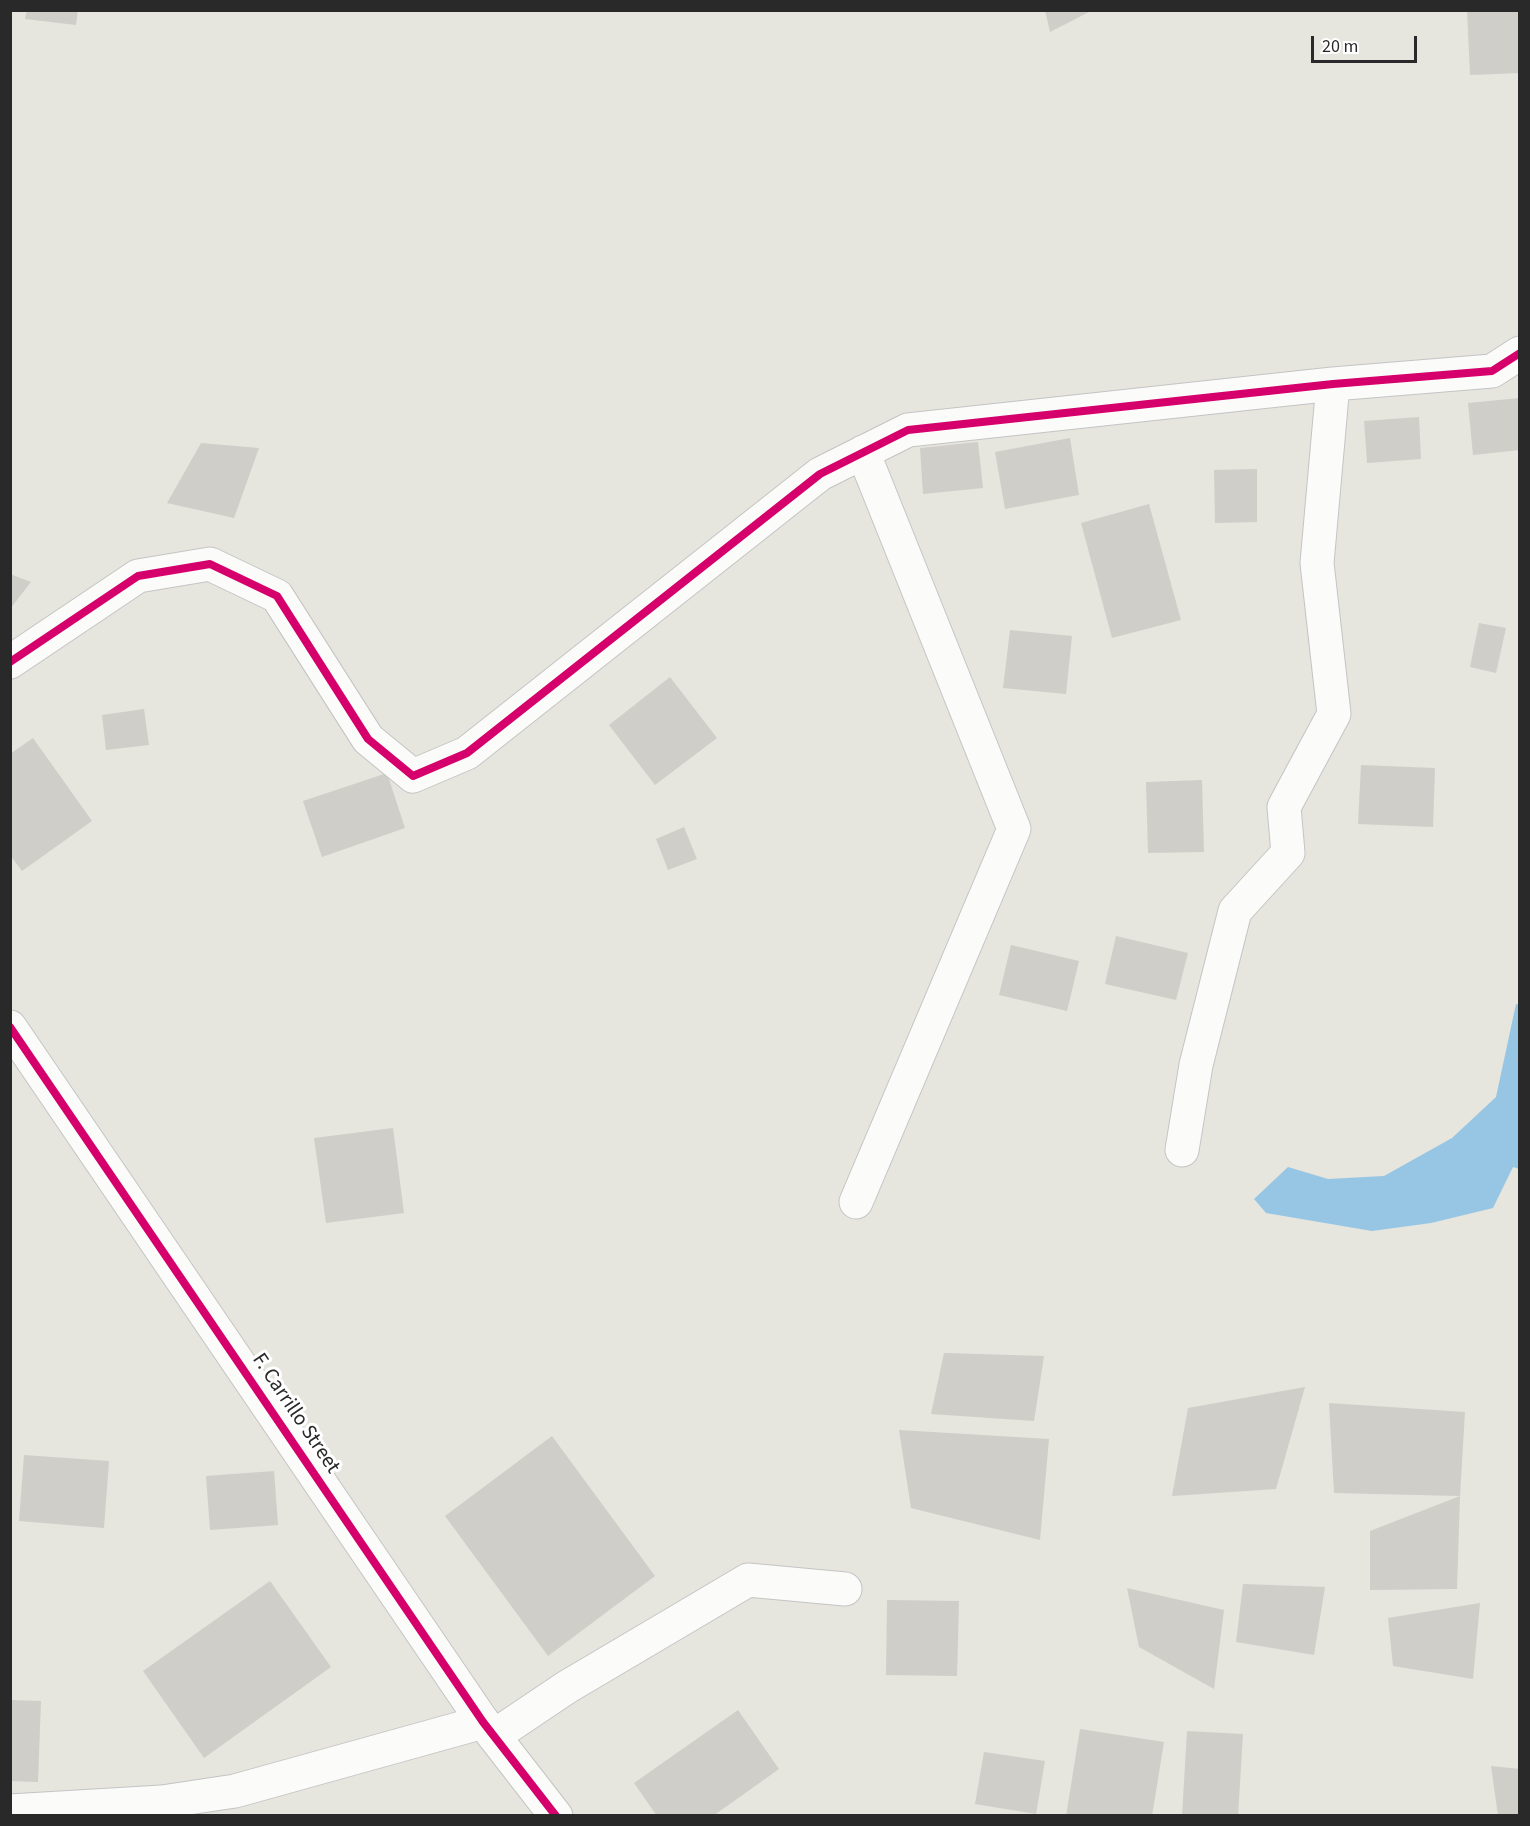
<!DOCTYPE html>
<style>
body{margin:0}
#map{position:relative;width:1530px;height:1826px;overflow:hidden;background:#e6e5de;font-family:"Source Sans 3",sans-serif}
canvas{display:block}
.frame{position:absolute;inset:0;border:12px solid #292929;pointer-events:none}
.scale{position:absolute;left:1311px;top:36px;width:106px;height:27px;box-sizing:border-box;border:3px solid #292929;border-top:0;padding-left:8px;font-size:18px;line-height:21px;white-space:nowrap;color:#292929;-webkit-text-stroke:4px #fff;paint-order:stroke}
</style>
<div id="map">
<canvas width="1530" height="1826"></canvas>
<div class="frame"></div>
<div class="scale">20 m</div>
</div>
<script>
const c = document.querySelector('canvas').getContext('2d');
c.lineJoin = 'round';
function fill(path, color) { c.fillStyle = color; c.fill(path, 'evenodd'); }
const toPath = rows => new Path2D(rows.map(r => 'M' + r).join(''));
function stroke(path, color, width, dash) { c.strokeStyle = color; c.lineWidth = width; c.lineCap = dash ? 'butt' : 'round'; c.setLineDash(dash || []); c.stroke(path); }
function label(font, color, halo, rows, align = 'center') {
  c.font = font + ' "Source Sans 3",sans-serif'; c.lineWidth = 6; c.setLineDash([]); c.textBaseline = 'middle'; c.strokeStyle = halo; c.fillStyle = color; for (const [text, x, y, turn = 0] of rows) {
    c.save(); c.translate(x, y); c.rotate((+turn || 0) * Math.PI / 180); c.textAlign = isNaN(turn) ? turn : align; if (halo) c.strokeText(text, 0, 0); c.fillText(text, 0, 0); c.restore();
  }
}
const water = toPath([
 [1516,1004,1520,1005,1519,1169,1513,1167,1493,1208,1431,1223,1372,1231,1266,1213,1254,1199,1288,1167,1328,1179,1384,1176,1452,1138,1496,1097]
]);
const building = toPath([
 [27,10,78,10,76,25,25,19],
 [1045,10,1093,10,1050,32],
 [1467,10,1520,10,1520,73,1470,75],
 [1520,398,1520,450,1473,455,1468,403],
 [1419,417,1421,459,1367,463,1364,421],
 [1070,438,1079,495,1005,509,995,452],
 [978,442,983,488,923,494,920,448],
 [201,443,259,448,234,518,167,503],
 [1257,469,1257,522,1215,523,1214,470],
 [1149,504,1181,620,1112,638,1081,523],
 [10,574,31,582,10,609],
 [1479,623,1506,628,1496,673,1470,667],
 [1010,630,1072,636,1066,694,1003,688],
 [670,677,717,738,655,785,609,725],
 [144,709,149,745,106,750,102,715],
 [33,738,92,821,22,871,10,855,10,754],
 [1361,765,1435,768,1433,827,1358,824],
 [387,773,405,828,322,857,303,801],
 [1202,780,1204,852,1148,853,1146,782],
 [684,827,697,859,668,870,656,839],
 [1116,936,1188,953,1176,1000,1105,984],
 [1011,945,1079,961,1067,1011,999,995],
 [393,1128,404,1213,326,1223,314,1138],
 [944,1353,1044,1356,1034,1421,931,1414],
 [1305,1387,1276,1489,1172,1496,1188,1408],
 [1329,1403,1465,1412,1460,1496,1334,1493],
 [899,1430,1049,1439,1040,1540,911,1508],
 [552,1436,655,1576,548,1656,445,1516],
 [24,1455,109,1461,104,1528,19,1521],
 [274,1471,278,1525,210,1530,206,1476],
 [1460,1496,1457,1589,1370,1590,1370,1531],
 [270,1581,331,1667,204,1758,143,1671],
 [1243,1584,1325,1587,1314,1655,1236,1642],
 [1127,1588,1224,1610,1214,1689,1139,1647],
 [887,1600,959,1601,957,1676,886,1675],
 [1480,1603,1473,1679,1393,1666,1388,1618],
 [10,1700,41,1701,38,1782,10,1781],
 [738,1710,779,1769,713,1816,657,1816,634,1783],
 [1080,1729,1164,1742,1152,1816,1066,1816],
 [1187,1731,1243,1734,1238,1816,1182,1816],
 [984,1752,1045,1761,1036,1814,975,1804],
 [1491,1766,1520,1769,1520,1816,1498,1816]
]);
const minor = toPath([
 [10,662,138,576,210,564,277,596,368,739,413,776,467,753,820,474,908,430,1333,384,1492,371,1520,353],
 [1182,1150,1196,1065,1235,911,1288,853,1284,807,1334,714,1317,563,1333,384],
 [856,1202,1014,829,863,452],
 [494,1736,567,1687,748,1580,845,1589],
 [10,1811,162,1802,235,1791,483,1722]
]);
const tertiary = toPath([
 [10,1027,483,1722,556,1816]
]);
const cycleway = toPath([
 [10,662,138,576,210,564,277,596,368,739,413,776,467,753,820,474,908,430,1333,384,1492,371,1520,353],
 [10,1027,483,1722,556,1816]
]);
const streetNames = [
 ["F. Carrillo Street",295,1414,56]
];
fill(water, '#96c6e4');
fill(building, '#cfcec9');
stroke(minor, '#c4c4c4', 35);
stroke(tertiary, '#c4c4c4', 35);
stroke(minor, '#fbfbfa', 33);
stroke(tertiary, '#fbfbfa', 33);
stroke(cycleway, '#d6006c', 8);
label('21px', '#292929', '#fff', streetNames);
</script>
